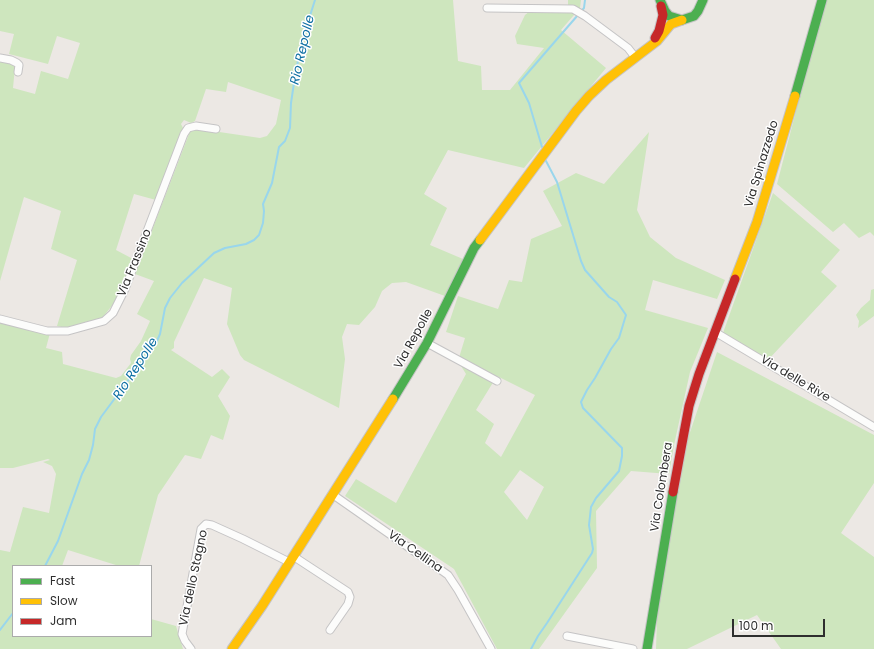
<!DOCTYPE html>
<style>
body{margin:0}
#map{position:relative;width:874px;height:649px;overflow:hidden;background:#ece8e4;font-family:Poppins,sans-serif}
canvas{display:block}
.legend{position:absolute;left:12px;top:565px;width:140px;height:72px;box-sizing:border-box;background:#fff;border:1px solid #ababab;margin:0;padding:5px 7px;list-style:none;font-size:12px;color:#2e2e2e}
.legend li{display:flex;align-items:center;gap:8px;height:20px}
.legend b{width:20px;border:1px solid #ababab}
.scale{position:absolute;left:732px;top:619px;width:93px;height:18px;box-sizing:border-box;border:2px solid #2e2e2e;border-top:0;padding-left:5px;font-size:12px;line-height:14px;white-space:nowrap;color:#2e2e2e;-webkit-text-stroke:3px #fff;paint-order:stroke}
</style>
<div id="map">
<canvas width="874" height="649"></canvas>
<ul class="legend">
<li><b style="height:5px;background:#4caf50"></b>Fast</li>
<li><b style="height:5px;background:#ffc107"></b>Slow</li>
<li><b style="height:5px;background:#c62828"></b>Jam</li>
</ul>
<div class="scale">100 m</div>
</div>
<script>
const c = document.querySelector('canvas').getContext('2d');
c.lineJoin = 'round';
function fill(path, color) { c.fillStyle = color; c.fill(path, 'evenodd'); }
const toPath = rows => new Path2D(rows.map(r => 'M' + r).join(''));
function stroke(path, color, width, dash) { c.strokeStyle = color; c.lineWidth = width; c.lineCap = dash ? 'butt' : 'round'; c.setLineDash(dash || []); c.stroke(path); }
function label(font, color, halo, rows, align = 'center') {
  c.font = font + ' Poppins,sans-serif'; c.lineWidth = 3; c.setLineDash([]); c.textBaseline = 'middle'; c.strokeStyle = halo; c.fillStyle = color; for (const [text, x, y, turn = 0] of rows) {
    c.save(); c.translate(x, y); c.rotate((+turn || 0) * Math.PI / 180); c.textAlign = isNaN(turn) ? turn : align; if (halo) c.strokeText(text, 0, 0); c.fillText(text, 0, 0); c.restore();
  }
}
const green = toPath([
 [0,0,453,0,458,61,481,66,482,90,510,90,544,48,517,44,515,36,525,15,530,11,568,11,568,0,581,0,580,8,561,30,606,68,524,168,448,150,424,194,447,208,430,245,463,259,445,296,406,282,392,283,382,291,375,307,359,325,347,324,342,337,345,359,339,408,244,360,240,355,227,324,232,288,204,278,174,342,174,348,171,350,212,377,222,369,230,377,218,396,230,416,223,440,211,435,201,459,185,455,158,495,139,566,119,566,68,550,62,566,13,566,13,636,151,636,151,619,176,626,183,649,0,649,0,550,10,552,23,507,49,513,56,474,52,466,43,462,50,460,48,459,13,468,0,468,0,323,50,333,46,348,62,352,63,364,116,378,121,376,131,363,130,359,131,355,141,341,150,321,137,314,154,281,135,274,189,134,191,130,199,129,260,138,267,136,276,124,281,100,228,82,226,92,206,89,195,121,191,123,184,120,181,124,183,128,182,133,156,200,134,194,116,250,133,259,114,303,103,317,97,321,70,329,57,326,77,260,51,249,61,211,24,197,0,281,0,61,13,63,15,67,13,88,35,94,41,71,68,79,80,43,57,36,48,64,9,54,14,34,0,31],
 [825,0,874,0,874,236,870,232,859,238,844,223,833,232,777,184],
 [649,132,637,210,650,237,676,258,725,280,717,299,653,280,645,310,708,328,690,372,674,445,669,474,631,471,596,511,597,568,539,649,497,649,454,569,345,496,356,479,396,503,466,374,458,361,465,338,446,332,458,296,498,309,509,280,522,282,531,239,562,226,543,191,576,173,604,184],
 [497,376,535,395,501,457,485,443,494,424,476,410],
 [520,470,544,487,527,520,504,492],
 [773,193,840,250,821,272,837,286,768,360,723,333],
 [874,289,874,316,858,328,859,321,856,315,861,308,870,300,871,290],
 [717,352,874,435,874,483,841,533,874,557,874,649,781,649,757,615,687,649,656,649,657,620,680,462]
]);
const stream = toPath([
 [542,147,529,103,519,83,584,8,585,0],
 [45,566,58,541,82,474,89,460,93,445,95,429,101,417,156,343,160,334,165,308,170,298,182,283,214,253,225,248,246,244,254,240,259,235,263,223,264,211,263,204,272,183,279,147,285,141,290,128,291,103,295,76,302,41,315,0],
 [0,630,13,613],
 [531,649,538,636,547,623,592,553,593,549,589,525,591,507,596,498,619,471,622,456,622,448,583,408,581,402,587,390,595,378,611,349,619,338,626,315,617,302,609,297,585,270,581,261,557,182,546,161]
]);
const street = toPath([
 [487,8,573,9,585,16,628,48,635,57],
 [0,58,11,60,17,63,19,65,18,72],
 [0,319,47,331,68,331,104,321,113,313,125,289,184,134,188,128,196,126,216,129],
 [715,332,874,427],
 [427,343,497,381],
 [332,494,448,575,458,590,491,649],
 [293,556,348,592,350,597,348,604,330,630],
 [567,636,633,649],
 [191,649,185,641,182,634,201,529,206,524,212,525,243,539,289,562]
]);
const fast = toPath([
 [660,0,665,11,669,16,682,20,694,16,698,11,703,0],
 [795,96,822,0],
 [393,399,427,343,474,248,480,240],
 [647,649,673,492]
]);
const slow = toPath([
 [480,240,576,111,589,96,606,80,657,41,671,24,682,20],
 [735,279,757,222,795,96],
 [232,649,262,606,393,399]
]);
const jam = toPath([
 [655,38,659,31,663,15,661,6],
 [673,492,689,406,699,374,735,279]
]);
const streetNames = [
 ["Via Spinazzedo",762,164,-73],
 ["Via Frassino",135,263,-68],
 ["Via Repolle",414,339,-61],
 ["Via delle Rive",795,379,31],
 ["Via Colombera",662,487,-81],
 ["Via Cellina",415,552,35],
 ["Via dello Stagno",194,578,-78]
];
const waterNames = [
 ["Rio Repolle",303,50,-77],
 ["Rio Repolle",136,369,-57]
];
fill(green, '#cee6be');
stroke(stream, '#99d6ec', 2);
stroke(street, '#c5c4c5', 9);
stroke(fast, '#c5c4c5', 11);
stroke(slow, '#c5c4c5', 11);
stroke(jam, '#c5c4c5', 11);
stroke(street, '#fcfcfb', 7);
stroke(fast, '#4caf50', 9);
stroke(slow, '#ffc107', 9);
stroke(jam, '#c62828', 9);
label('12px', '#2e2e2e', '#fff', streetNames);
label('italic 13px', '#0d6fa3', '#fff', waterNames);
</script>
